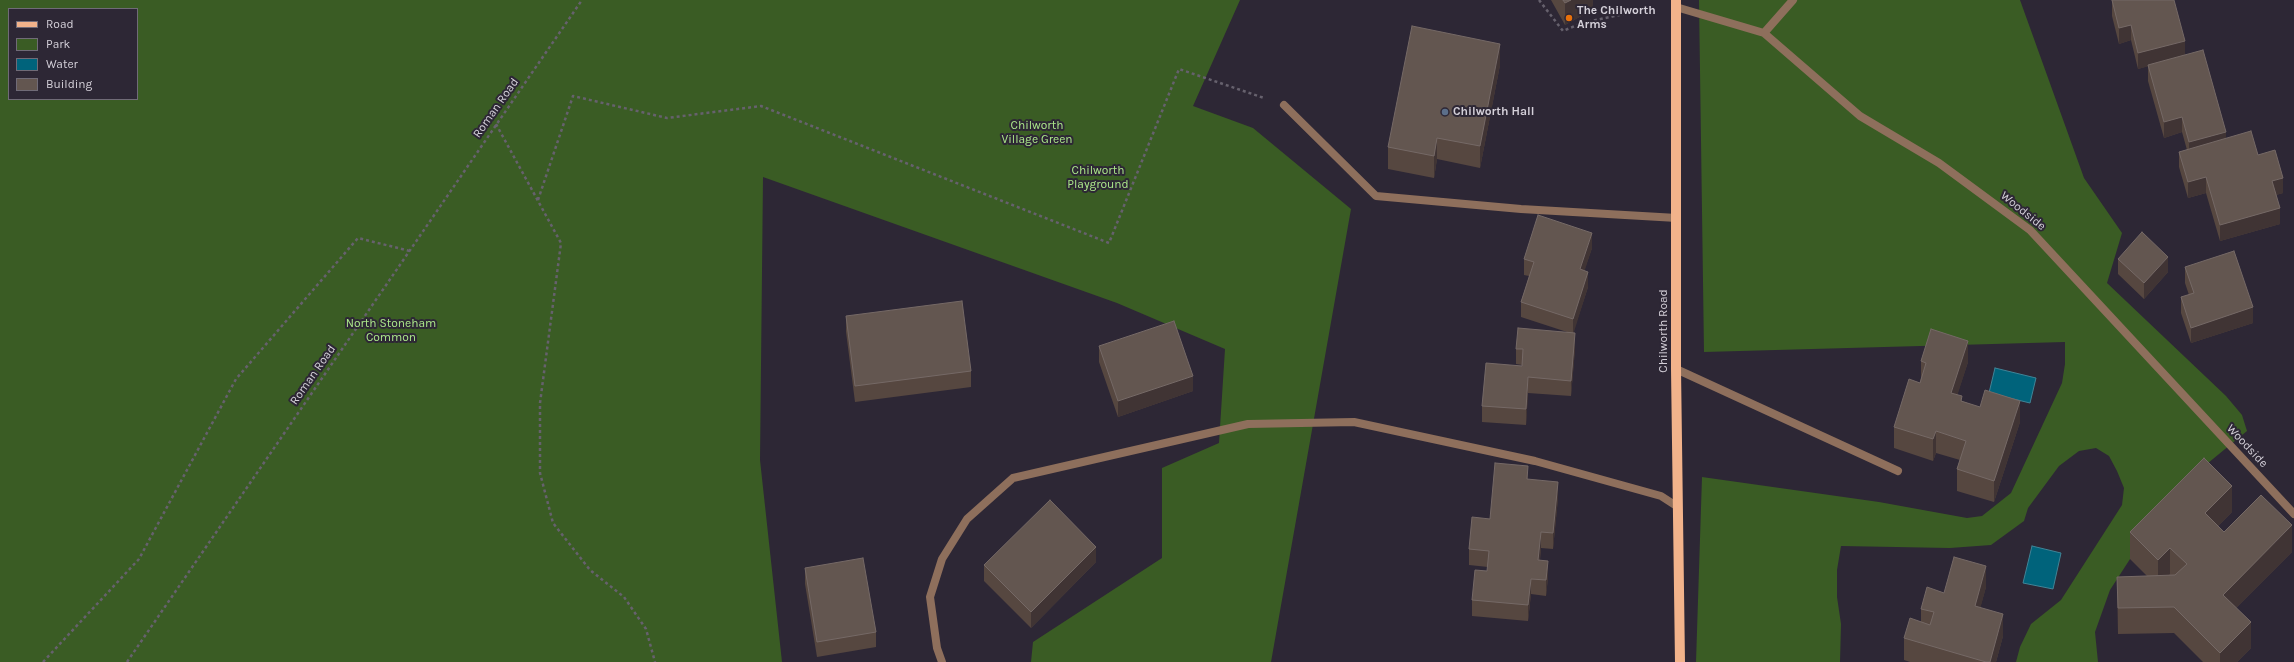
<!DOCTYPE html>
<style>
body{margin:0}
#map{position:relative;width:2294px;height:662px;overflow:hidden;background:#2d2735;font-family:Karla,sans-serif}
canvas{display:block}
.legend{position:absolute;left:8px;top:8px;width:130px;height:92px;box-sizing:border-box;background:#2d2735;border:1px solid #706b77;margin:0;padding:5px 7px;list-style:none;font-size:12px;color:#d4d0d9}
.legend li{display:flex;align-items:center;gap:8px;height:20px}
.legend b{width:20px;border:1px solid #706b77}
</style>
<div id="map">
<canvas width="2294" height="662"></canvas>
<ul class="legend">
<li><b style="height:5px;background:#f2b38b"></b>Road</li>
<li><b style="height:11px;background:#3a5c24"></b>Park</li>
<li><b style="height:11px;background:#00637b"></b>Water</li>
<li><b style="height:11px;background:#635650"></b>Building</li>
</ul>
</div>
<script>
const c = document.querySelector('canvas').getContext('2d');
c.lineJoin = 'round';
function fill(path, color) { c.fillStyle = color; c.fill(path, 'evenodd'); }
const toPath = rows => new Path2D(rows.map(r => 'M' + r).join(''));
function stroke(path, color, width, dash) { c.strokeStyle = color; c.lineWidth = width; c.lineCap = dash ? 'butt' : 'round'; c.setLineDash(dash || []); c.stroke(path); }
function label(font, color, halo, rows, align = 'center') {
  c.font = font + ' Karla,sans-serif'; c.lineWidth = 4; c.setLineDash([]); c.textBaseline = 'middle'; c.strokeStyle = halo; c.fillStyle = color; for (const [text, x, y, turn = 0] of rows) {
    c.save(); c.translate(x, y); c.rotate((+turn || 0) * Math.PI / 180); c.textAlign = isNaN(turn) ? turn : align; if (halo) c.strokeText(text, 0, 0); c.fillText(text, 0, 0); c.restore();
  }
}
const green = toPath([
 [0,0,1240,0,1193,106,1253,128,1351,209,1271,662,1031,662,1033,642,1162,558,1162,468,1219,443,1225,349,1117,303,763,177,760,460,782,662,0,662],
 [9,9,137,9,137,99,9,99],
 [1699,0,2020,0,2084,178,2122,233,2107,283,2226,396,2242,415,2247,431,2174,491,2110,590,2095,632,2098,662,2016,662,2020,647,2031,624,2061,600,2122,505,2124,488,2117,471,2109,456,2096,448,2079,451,2059,466,2028,508,2024,521,1991,545,1950,548,1841,546,1837,570,1837,597,1841,624,1840,662,1696,662,1702,477,1879,502,1967,518,1982,516,2011,493,2062,383,2065,364,2065,342,1704,352]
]);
const water = toPath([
 [1995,368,2036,378,2030,403,1989,393,1995,368],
 [2032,546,2061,553,2053,589,2023,583,2032,546]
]);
const path = toPath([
 [1539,0,1563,31,1582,23,1624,14],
 [496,124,561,243,540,403,540,473,553,523,590,570,624,597,646,629,655,662],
 [538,200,573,96,667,118,761,106,1109,243,1179,69,1264,98],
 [43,662,139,559,236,379,358,238,410,251],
 [127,662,582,0]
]);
const lane = toPath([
 [1284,105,1376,196,1521,209,1677,218],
 [1676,369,1898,471]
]);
const street = toPath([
 [1676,7,1764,33,1860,116,1939,163,2030,230,2294,514],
 [1764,33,1793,0],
 [942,662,937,648,930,597,942,559,967,519,1013,478,1248,424,1354,422,1535,461,1661,496,1678,507]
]);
const primary = toPath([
 [1676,0,1676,369,1680,662]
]);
const wall = toPath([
 [1551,0,1593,0,1592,10,1565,25],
 [2112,0,2185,55,2226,139,2258,155,2283,193,2276,195,2280,224,2220,241,2206,193,2188,198,2179,167,2179,152,2187,150,2182,132,2164,138,2148,81,2148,66,2138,69,2131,40,2119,44,2112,16],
 [1500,65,1480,168,1437,159,1434,178,1388,169,1388,147],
 [1592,248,1584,271,1588,287,1573,333,1575,349,1571,396,1528,393,1526,425,1482,422,1482,406,1522,366,1522,365,1516,364,1516,349,1567,332,1521,317,1521,302,1529,276,1524,275,1524,259],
 [2118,259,2168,272,2144,299,2118,274],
 [2185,267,2253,323,2191,343,2181,313,2181,297,2189,295,2185,283],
 [846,316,971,371,971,387,855,402,846,332],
 [1099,346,1193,391,1118,417,1099,362],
 [1921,361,1968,362,1957,395,1962,401,2020,422,1994,502,1957,491,1957,469,1960,460,1936,453,1933,461,1894,448,1894,427,1920,383,1921,378],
 [1528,479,1558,498,1553,549,1541,548,1540,560,1548,577,1546,596,1531,594,1528,621,1472,616,1472,600,1487,571,1488,567,1469,565,1469,549,1490,519],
 [2232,512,2218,526,2224,532,2292,552,2236,608,2251,648,2237,662,2203,662,2174,633,2118,634,2117,577,2147,576,2130,559,2130,532],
 [1096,562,1031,628,984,581,984,565],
 [805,568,876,632,876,647,817,657,805,584],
 [1986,587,1980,608,2003,636,1996,662,1910,662,1904,660,1904,638,1921,622,1921,609,1944,593]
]);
const shadedWall = toPath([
 [1571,0,1593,0,1592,10,1565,25,1565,3],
 [2131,25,2131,40,2119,44,2119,28],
 [2185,41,2185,57,2138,69,2138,53],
 [1500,44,1500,65,1480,168,1480,146],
 [2182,117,2182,132,2164,138,2164,122],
 [2226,132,2226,148,2189,158,2189,142],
 [1437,138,1437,159,1434,178,1434,156],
 [2206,177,2206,193,2188,198,2188,182],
 [2283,178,2283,193,2272,196,2272,181],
 [2280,208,2280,224,2220,241,2220,225],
 [1592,233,1592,248,1580,285,1580,269],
 [2168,257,2168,272,2144,299,2144,283],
 [1588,272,1588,287,1573,335,1573,319],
 [2253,307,2253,323,2191,343,2191,328],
 [1575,333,1575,349,1571,396,1571,381],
 [1968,341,1968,362,1951,415,1951,393],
 [1193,376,1193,391,1118,417,1118,401],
 [1528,377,1528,393,1526,425,1526,409],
 [2020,401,2020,422,1994,502,1994,481],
 [1936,431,1936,453,1933,461,1933,439],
 [1528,466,1528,482,1527,479],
 [1558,482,1558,498,1553,549,1553,533],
 [2232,486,2232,512,2205,539,2205,513],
 [2292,525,2292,552,2223,621,2223,595],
 [1541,532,1541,548,1538,576,1538,560],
 [1096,547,1096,562,1031,628,1031,612],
 [2170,548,2170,574,2158,586,2158,560],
 [1548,561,1548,577,1546,596,1546,580],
 [1986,566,1986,587,1975,628,1975,606],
 [1531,579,1531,594,1528,621,1528,605],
 [2003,614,2003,636,1996,662,1990,662],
 [2251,622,2251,648,2237,662,2220,662,2220,653]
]);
const building = toPath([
 [1563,0,1571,0,1565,3,1563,0],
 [2112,0,2174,0,2185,41,2138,53,2131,25,2119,28,2112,0],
 [1412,26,1500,44,1480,146,1437,138,1434,156,1388,147,1412,26],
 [2203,50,2226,132,2189,142,2182,117,2164,122,2148,65,2203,50],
 [2251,131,2258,155,2275,150,2283,178,2272,181,2280,208,2220,225,2206,177,2188,182,2179,152,2251,131],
 [1538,215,1592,233,1580,269,1588,272,1573,319,1521,302,1534,262,1524,259,1538,215],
 [2142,232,2168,257,2144,283,2118,259,2142,232],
 [2234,251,2253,307,2191,328,2181,297,2194,293,2185,267,2234,251],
 [962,301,971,371,855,386,846,316,962,301],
 [1174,321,1193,376,1118,401,1099,346,1174,321],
 [1518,328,1575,333,1571,381,1528,377,1526,409,1482,406,1486,363,1522,366,1523,349,1516,349,1518,328],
 [1931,329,1968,341,1951,393,1962,396,1961,401,1980,407,1985,390,2020,401,1994,481,1957,469,1966,441,1936,431,1933,439,1894,427,1909,379,1920,383,1926,363,1921,361,1931,329],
 [2204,458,2232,486,2205,513,2224,532,2261,495,2292,525,2223,595,2251,622,2220,653,2174,607,2118,608,2117,577,2175,575,2187,564,2170,548,2158,560,2130,532,2204,458],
 [1495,463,1528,466,1527,479,1558,482,1553,533,1541,532,1538,560,1548,561,1546,580,1531,579,1528,605,1472,600,1475,570,1487,571,1489,551,1469,549,1472,517,1490,519,1495,463],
 [1050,500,1096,547,1031,612,984,565,1050,500],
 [1954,557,1986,566,1975,606,2003,614,1990,662,1986,662,1904,638,1910,618,1930,625,1934,612,1921,609,1927,587,1944,593,1954,557],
 [863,558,876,632,817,642,805,568,863,558]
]);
const markers = [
 [1569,18,4,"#e8710a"],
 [1445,112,4,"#5c6f8a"]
];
const poiNames = [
 ["The Chilworth",1577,11],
 ["Arms",1577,25],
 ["Chilworth Hall",1453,112]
];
const streetNames = [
 ["Roman Road",496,108,-55],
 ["Woodside",2023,211,39],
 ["Chilworth Road",1664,331,-90],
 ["Roman Road",313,375,-55],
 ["Woodside",2247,446,47]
];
const parkNames = [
 ["Chilworth",1037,126],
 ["Village Green",1037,140],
 ["Chilworth",1098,171],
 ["Playground",1098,185],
 ["North Stoneham",391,324],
 ["Common",391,338]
];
fill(green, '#3a5c24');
fill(water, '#00637b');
stroke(water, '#408497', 1);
stroke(path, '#66616d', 2.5, [3, 3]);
stroke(lane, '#8e6f5c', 8);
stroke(street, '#8e6f5c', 8);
stroke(primary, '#f2b38b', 10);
fill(wall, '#564740');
fill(shadedWall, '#403434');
fill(building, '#635650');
stroke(building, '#756966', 1);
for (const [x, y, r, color] of markers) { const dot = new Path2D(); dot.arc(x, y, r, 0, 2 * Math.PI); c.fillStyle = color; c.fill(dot); stroke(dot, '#2d2735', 1.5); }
label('bold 12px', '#d4d0d9', '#2d2735', poiNames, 'left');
label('12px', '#d4d0d9', '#2d2735', streetNames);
label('12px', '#ace88a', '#2d2735', parkNames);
</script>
